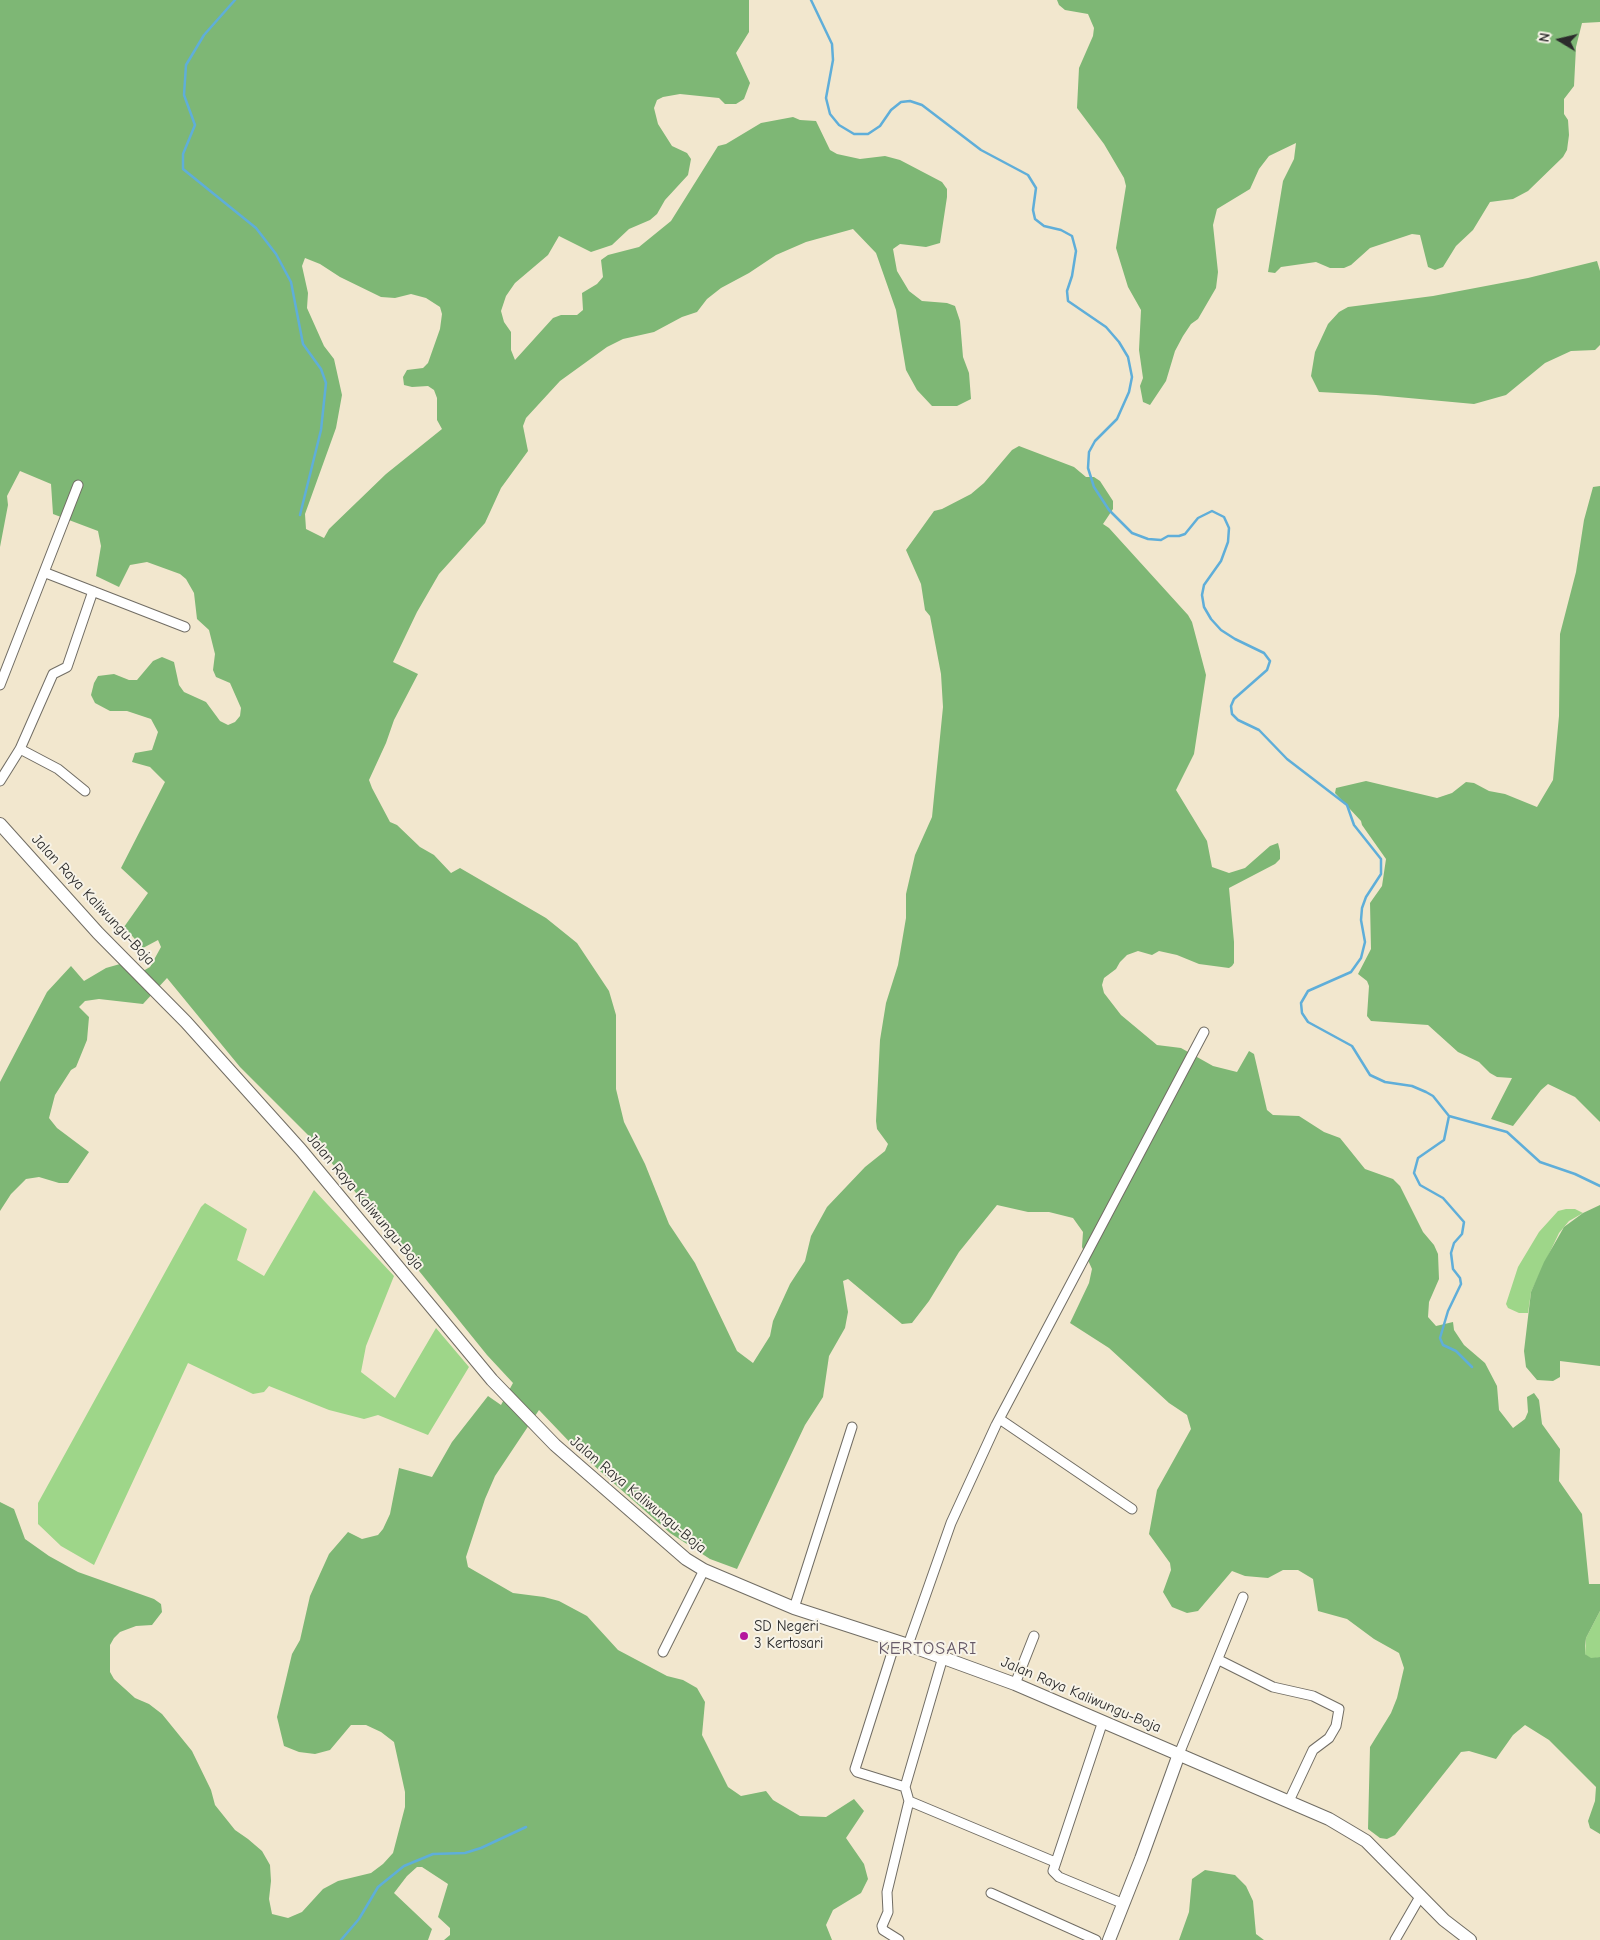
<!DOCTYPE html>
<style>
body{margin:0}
#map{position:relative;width:1600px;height:1940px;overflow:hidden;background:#f2e7ce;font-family:"Comic Neue",sans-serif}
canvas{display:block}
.north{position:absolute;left:1535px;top:15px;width:50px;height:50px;-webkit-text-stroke:4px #f7f3e8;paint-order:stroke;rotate:279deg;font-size:14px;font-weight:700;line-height:20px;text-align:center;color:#2b2b2b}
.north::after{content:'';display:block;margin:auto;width:18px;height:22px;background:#2b2b2b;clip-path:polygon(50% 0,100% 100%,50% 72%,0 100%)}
</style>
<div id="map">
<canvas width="1600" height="1940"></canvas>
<div class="north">N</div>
</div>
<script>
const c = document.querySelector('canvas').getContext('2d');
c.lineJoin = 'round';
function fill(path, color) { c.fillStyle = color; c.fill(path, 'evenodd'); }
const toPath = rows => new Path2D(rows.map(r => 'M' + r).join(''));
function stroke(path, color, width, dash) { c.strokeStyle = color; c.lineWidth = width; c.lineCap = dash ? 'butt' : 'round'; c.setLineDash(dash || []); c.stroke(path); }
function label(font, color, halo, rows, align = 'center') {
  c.font = font + ' "Comic Neue",sans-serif'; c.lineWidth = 4; c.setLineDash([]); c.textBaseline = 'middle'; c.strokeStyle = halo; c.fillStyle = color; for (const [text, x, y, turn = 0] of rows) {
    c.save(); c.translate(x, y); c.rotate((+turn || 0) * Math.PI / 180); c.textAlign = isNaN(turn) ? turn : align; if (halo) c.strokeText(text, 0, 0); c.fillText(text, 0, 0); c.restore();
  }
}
const green = toPath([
 [314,1190,394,1276,366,1346,361,1372,395,1398,436,1328,469,1367,428,1435,378,1415,364,1419,329,1410,269,1386,264,1392,253,1394,188,1363,94,1565,61,1546,38,1524,38,1503,201,1207,205,1203,247,1229,237,1260,264,1276],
 [1566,1209,1575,1209,1583,1213,1569,1221,1559,1233,1531,1292,1528,1313,1519,1313,1508,1308,1506,1304,1518,1267,1539,1232,1558,1211],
 [1600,1611,1600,1657,1591,1659,1585,1654,1586,1638]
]);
const forest = toPath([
 [0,0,749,0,749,32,736,53,750,83,744,99,736,104,725,104,719,98,680,94,663,97,657,100,654,108,658,124,672,146,687,153,691,159,688,175,665,200,657,214,650,220,629,229,612,245,591,252,559,236,548,255,515,283,506,296,501,311,504,322,511,332,511,350,515,360,553,318,561,315,577,315,583,310,582,293,597,284,603,277,601,260,608,255,639,247,671,221,718,146,726,144,761,123,793,117,800,120,816,121,830,150,837,154,860,159,885,156,900,160,942,182,947,189,947,197,940,243,926,247,900,244,893,249,897,271,909,291,922,301,947,303,955,306,960,321,963,357,969,373,971,399,957,406,932,406,917,390,906,370,896,310,876,253,853,229,806,242,776,255,749,273,721,288,707,299,697,312,682,317,654,332,623,339,607,347,560,381,526,418,523,426,528,451,501,488,485,523,439,574,417,612,393,662,418,674,394,720,386,743,369,780,372,788,390,822,397,825,420,847,434,855,451,873,460,868,546,918,577,943,609,991,616,1015,616,1089,624,1122,645,1164,669,1224,695,1263,737,1351,753,1363,770,1336,773,1321,790,1284,805,1261,811,1236,827,1207,865,1167,885,1151,888,1144,877,1129,876,1121,880,1040,886,1003,898,965,906,918,906,894,915,855,932,817,943,707,941,674,930,616,925,610,921,584,906,550,934,511,942,509,971,494,984,483,1012,450,1019,446,1074,467,1086,477,1094,477,1100,481,1113,501,1113,509,1103,524,1109,528,1188,615,1192,622,1206,675,1194,754,1176,790,1207,841,1212,867,1229,873,1245,868,1270,846,1278,843,1280,851,1280,859,1275,864,1229,888,1234,942,1234,963,1232,966,1229,968,1199,964,1177,955,1159,951,1152,955,1138,951,1127,955,1120,962,1116,969,1104,978,1102,985,1104,993,1121,1015,1157,1045,1181,1048,1213,1066,1237,1072,1249,1051,1254,1054,1267,1110,1273,1115,1299,1116,1324,1132,1340,1138,1365,1169,1393,1179,1400,1186,1423,1232,1434,1245,1438,1254,1439,1279,1429,1302,1428,1317,1436,1326,1453,1322,1454,1330,1464,1345,1485,1363,1497,1386,1499,1410,1513,1428,1525,1419,1528,1412,1527,1397,1534,1393,1539,1400,1542,1424,1560,1449,1559,1481,1582,1514,1589,1584,1600,1584,1600,1611,1586,1638,1585,1646,1585,1654,1591,1658,1600,1657,1600,1834,1590,1828,1588,1821,1595,1801,1596,1787,1549,1740,1525,1725,1513,1735,1496,1759,1469,1751,1461,1752,1395,1835,1387,1839,1380,1838,1368,1829,1370,1747,1391,1713,1397,1698,1404,1668,1399,1653,1374,1639,1347,1619,1318,1611,1313,1579,1298,1570,1283,1570,1268,1578,1245,1576,1232,1571,1198,1611,1187,1613,1172,1607,1163,1592,1171,1570,1170,1563,1149,1534,1157,1490,1191,1429,1187,1415,1169,1403,1109,1348,1070,1323,1089,1283,1092,1269,1082,1247,1083,1232,1073,1218,1049,1212,1028,1212,997,1205,959,1252,929,1301,912,1323,902,1324,848,1279,843,1281,848,1312,845,1328,829,1356,823,1397,805,1425,737,1569,710,1559,670,1533,582,1455,539,1410,495,1476,485,1499,466,1557,468,1567,513,1593,544,1597,559,1601,587,1616,618,1650,667,1676,683,1680,697,1688,705,1702,702,1735,728,1787,741,1796,766,1791,773,1800,800,1816,826,1817,854,1799,864,1811,846,1838,864,1864,868,1879,861,1893,833,1910,826,1925,832,1940,444,1940,450,1935,450,1928,438,1917,448,1884,422,1867,417,1867,407,1876,394,1893,432,1929,428,1940,0,1940,0,1502,14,1509,25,1539,49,1556,78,1572,154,1599,161,1604,162,1612,152,1625,136,1626,120,1632,114,1638,110,1645,110,1672,114,1679,135,1698,149,1704,162,1714,192,1751,211,1790,215,1805,235,1830,248,1839,262,1851,270,1865,271,1881,269,1899,272,1914,288,1918,302,1912,323,1889,338,1881,371,1873,383,1864,393,1853,405,1807,405,1792,394,1742,381,1732,366,1725,351,1725,330,1750,315,1754,299,1752,284,1746,277,1717,292,1654,300,1640,310,1596,329,1554,348,1532,362,1539,378,1535,383,1529,390,1514,399,1468,432,1477,452,1442,488,1396,501,1405,513,1383,487,1355,314,1141,240,1067,167,978,143,1004,99,999,85,1001,79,1007,89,1017,87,1040,76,1067,71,1070,55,1095,49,1118,57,1128,89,1152,68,1183,59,1183,39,1177,26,1179,11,1194,0,1211,0,1082,47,992,71,966,84,981,106,968,120,964,136,975,150,967,161,947,158,940,143,948,124,927,148,893,121,868,165,782,150,767,132,762,135,753,152,750,158,732,151,719,127,711,110,711,95,703,91,695,94,683,98,676,114,674,129,680,137,680,153,661,162,657,174,662,179,685,184,692,206,702,220,721,228,725,235,722,240,716,241,708,230,683,216,677,213,670,215,654,209,630,197,619,194,593,186,579,180,574,147,562,130,565,119,587,96,576,101,546,98,531,53,514,51,484,20,471,7,496,8,505,0,547],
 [305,258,320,264,340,277,381,297,395,298,411,294,426,298,440,307,442,314,440,329,428,363,423,368,407,370,403,377,404,385,412,387,428,386,434,390,437,398,437,420,442,429,386,474,329,529,324,538,306,529,305,514,336,428,342,395,334,359,324,346,307,308,308,293,302,266],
 [1057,0,1600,0,1600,22,1582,23,1576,47,1574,86,1564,99,1564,114,1568,120,1569,135,1567,150,1563,157,1528,191,1513,199,1490,202,1473,230,1456,246,1443,267,1435,270,1428,267,1420,235,1412,234,1370,248,1351,265,1344,268,1330,268,1316,262,1281,267,1275,273,1268,272,1283,181,1294,159,1296,143,1269,156,1259,169,1250,189,1217,209,1213,225,1218,272,1216,288,1198,319,1191,324,1183,336,1175,351,1166,381,1150,405,1143,402,1140,386,1143,378,1139,350,1141,310,1128,287,1116,248,1126,186,1124,178,1104,144,1077,108,1079,68,1093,36,1094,28,1088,14,1065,10,1059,5],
 [1597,261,1600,271,1600,345,1595,350,1571,351,1545,363,1506,395,1474,404,1376,395,1319,392,1311,376,1315,352,1328,324,1339,312,1348,307,1433,296,1528,278],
 [1600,486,1600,1122,1575,1097,1548,1084,1541,1090,1513,1126,1491,1119,1512,1078,1497,1077,1490,1073,1479,1062,1458,1052,1428,1025,1371,1021,1367,1016,1369,986,1367,981,1358,974,1371,949,1370,903,1382,886,1386,859,1362,825,1361,821,1335,793,1336,788,1366,781,1437,798,1452,793,1466,782,1474,783,1489,791,1505,794,1537,807,1553,780,1559,716,1560,634,1576,572,1584,520,1593,487],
 [1600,1205,1600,1366,1560,1361,1560,1377,1553,1381,1537,1380,1526,1367,1524,1351,1531,1292,1544,1262,1564,1227,1583,1213],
 [1205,1870,1235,1875,1246,1886,1253,1901,1256,1934,1264,1940,1179,1940,1189,1912,1192,1879]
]);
const stream = toPath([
 [235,0,204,35,186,65,184,95,195,125,183,154,183,169,256,228,276,254,291,282,303,344,321,369,326,383,321,430,300,515],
 [811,0,832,44,833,60,826,98,830,114,839,125,854,134,868,134,880,126,891,110,901,102,910,101,922,105,981,150,1028,175,1036,188,1033,210,1035,219,1044,226,1061,230,1072,236,1076,251,1072,276,1067,291,1068,301,1106,327,1119,342,1128,357,1132,377,1129,392,1117,419,1095,441,1089,452,1088,468,1094,487,1109,510,1132,533,1148,539,1161,540,1168,536,1179,536,1185,534,1198,518,1212,511,1224,517,1229,528,1228,542,1221,561,1204,585,1202,595,1204,607,1211,619,1221,630,1235,639,1264,653,1270,661,1267,670,1234,699,1231,706,1232,714,1238,720,1259,730,1287,759,1347,805,1354,825,1381,859,1381,874,1366,897,1362,908,1361,920,1365,942,1361,958,1351,972,1308,991,1301,1003,1302,1013,1308,1022,1352,1046,1370,1075,1385,1082,1412,1086,1426,1092,1433,1096,1449,1116,1507,1132,1540,1162,1575,1174,1600,1186],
 [1449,1116,1444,1140,1418,1158,1414,1173,1420,1185,1443,1198,1464,1222,1462,1234,1454,1243,1451,1253,1453,1269,1460,1278,1461,1284,1448,1311,1440,1338,1443,1345,1456,1351,1472,1367],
 [341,1940,359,1919,378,1887,404,1866,433,1854,465,1853,481,1848,526,1827]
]);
const street = toPath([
 [46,573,185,627],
 [0,685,78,485],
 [20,749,58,769,85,791],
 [0,781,20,749,53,674,67,667,93,591],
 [1001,1420,1132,1509],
 [794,1608,852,1427],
 [896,1640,855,1769,857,1772,905,1787],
 [908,1645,951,1523,996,1425,1204,1032],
 [663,1652,704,1570],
 [1219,1660,1273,1687,1313,1696,1339,1709,1336,1726,1329,1738,1313,1750,1289,1801],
 [1015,1684,1034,1636],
 [1103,1721,1053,1871,1059,1877,1124,1904],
 [1179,1754,1243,1597],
 [909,1801,1055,1862],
 [991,1893,1096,1940],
 [899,1940,883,1930,882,1926,888,1912,887,1892,909,1801,905,1787,943,1657],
 [1395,1940,1421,1895]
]);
const secondary = toPath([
 [0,824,98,933,186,1022,301,1150,492,1380,555,1445,686,1559,704,1570,794,1608,908,1645,1015,1684,1329,1819,1366,1841,1444,1920,1470,1940],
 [1109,1940,1141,1859,1179,1754]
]);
const markers = [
 [744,1636,5,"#b5179e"]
];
const streetNames = [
 ["Jalan Raya Kaliwungu-Boja",93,900,47],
 ["Jalan Raya Kaliwungu-Boja",365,1202,50],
 ["Jalan Raya Kaliwungu-Boja",638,1495,40],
 ["Jalan Raya Kaliwungu-Boja",1081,1695,23]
];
const poiNames = [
 ["SD Negeri",754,1627],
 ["3 Kertosari",754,1644]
];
const quarterNames = [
 ["KERTOSARI",928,1649]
];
fill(green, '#9ed689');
fill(forest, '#7eb775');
stroke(stream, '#5faed9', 2.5);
stroke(street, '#716d64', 11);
stroke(secondary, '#716d64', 14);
stroke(street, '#fff', 9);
stroke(secondary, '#fff', 12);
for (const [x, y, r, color] of markers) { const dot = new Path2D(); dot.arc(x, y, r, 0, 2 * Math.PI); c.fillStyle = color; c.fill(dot); stroke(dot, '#f7f3e8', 2); }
label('15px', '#2b2b2b', '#f7f3e8', streetNames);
label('15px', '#2b2b2b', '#f7f3e8', poiNames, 'left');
c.letterSpacing = '1px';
label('18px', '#675a68', '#f7f3e8', quarterNames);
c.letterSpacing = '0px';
</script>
